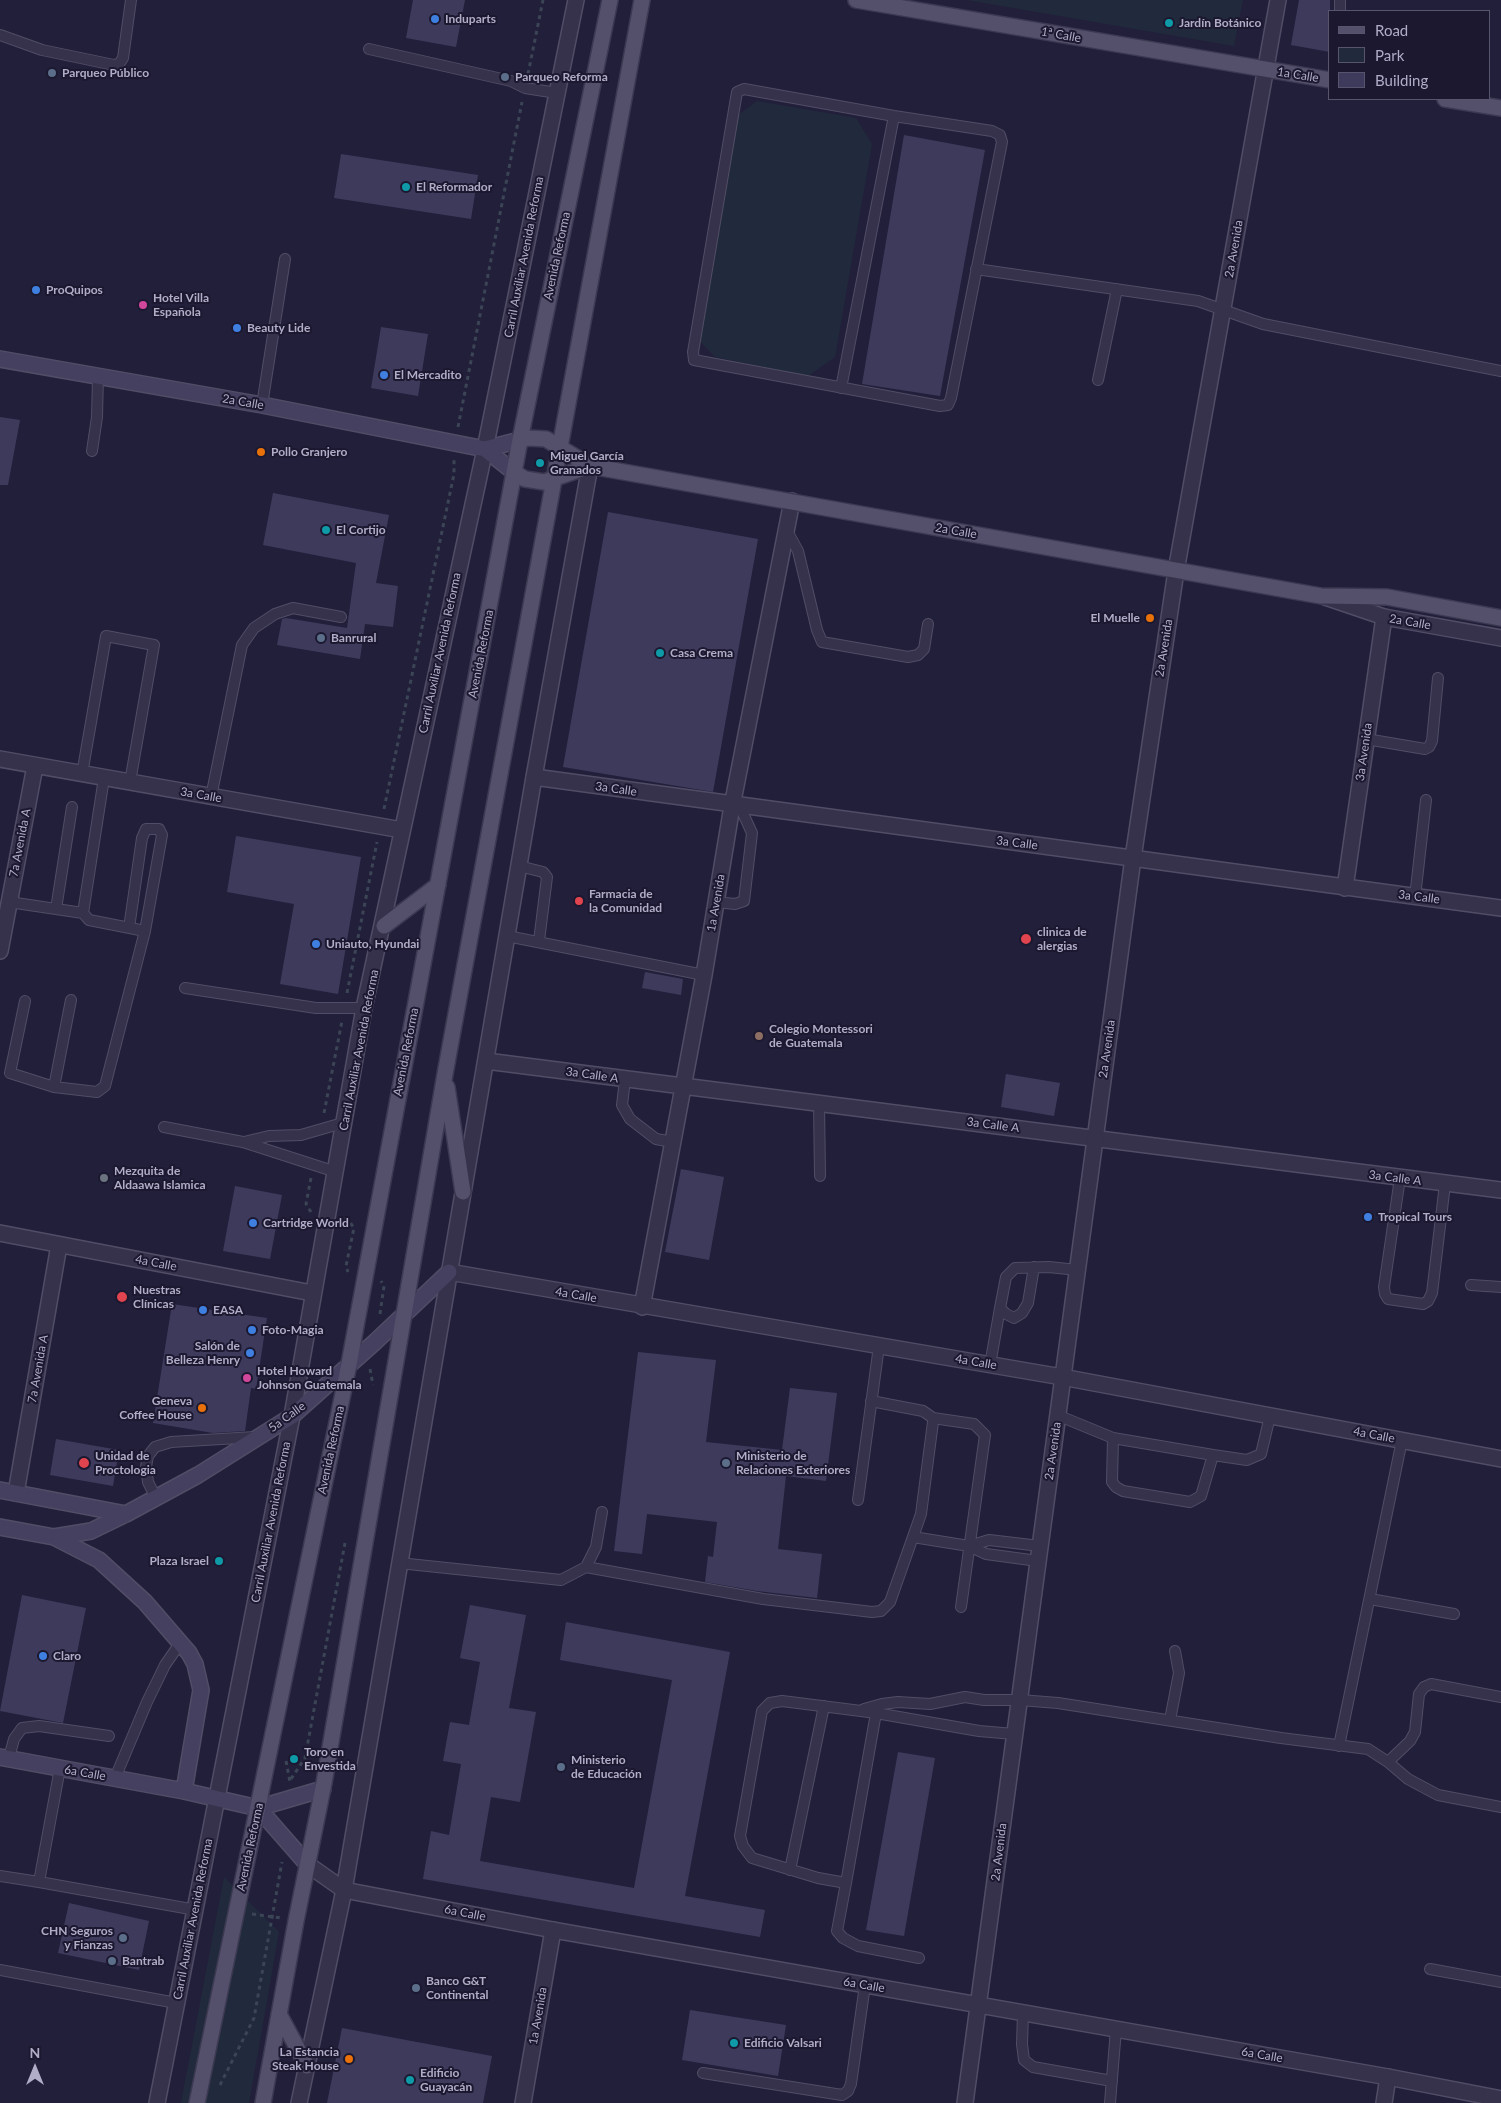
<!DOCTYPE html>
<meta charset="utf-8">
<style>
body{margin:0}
#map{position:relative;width:1501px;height:2103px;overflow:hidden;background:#221f3b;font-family:Lato,sans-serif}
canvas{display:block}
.legend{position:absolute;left:1328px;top:10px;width:162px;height:90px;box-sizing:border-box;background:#1b1830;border:1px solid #57546d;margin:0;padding:6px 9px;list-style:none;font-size:15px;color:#b1adc8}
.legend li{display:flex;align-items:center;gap:10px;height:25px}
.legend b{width:25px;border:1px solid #57546d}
.north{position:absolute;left:10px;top:2043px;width:50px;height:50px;-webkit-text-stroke:4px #1b1830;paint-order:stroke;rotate:0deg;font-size:14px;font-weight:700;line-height:20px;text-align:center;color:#b1adc8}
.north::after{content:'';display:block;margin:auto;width:18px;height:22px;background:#b1adc8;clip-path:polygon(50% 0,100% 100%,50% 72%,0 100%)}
</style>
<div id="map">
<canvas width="1501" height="2103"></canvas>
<ul class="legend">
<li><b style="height:6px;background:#54506c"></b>Road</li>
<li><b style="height:14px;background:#212a3c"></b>Park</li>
<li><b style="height:14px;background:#3e3a5c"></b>Building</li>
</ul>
<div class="north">N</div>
</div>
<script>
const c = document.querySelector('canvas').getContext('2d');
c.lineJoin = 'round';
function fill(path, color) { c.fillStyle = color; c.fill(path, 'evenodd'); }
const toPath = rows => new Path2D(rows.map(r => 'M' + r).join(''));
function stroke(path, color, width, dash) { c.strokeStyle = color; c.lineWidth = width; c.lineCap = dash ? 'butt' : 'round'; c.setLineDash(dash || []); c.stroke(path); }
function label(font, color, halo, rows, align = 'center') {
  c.font = font + ' Lato,sans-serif'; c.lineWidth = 4; c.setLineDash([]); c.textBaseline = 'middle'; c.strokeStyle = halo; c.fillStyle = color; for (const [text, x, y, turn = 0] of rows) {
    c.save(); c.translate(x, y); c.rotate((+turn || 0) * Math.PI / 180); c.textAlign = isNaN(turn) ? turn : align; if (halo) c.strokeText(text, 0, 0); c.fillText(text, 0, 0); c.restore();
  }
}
const green = toPath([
 [967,0,1243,0,1234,46],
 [757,101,856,118,872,144,835,357,808,376,715,357,697,338,737,116],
 [224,1877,279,1932,249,2103,181,2103]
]);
const building = toPath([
 [413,0,465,0,456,47,406,38],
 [1299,0,1330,0,1330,52,1291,45],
 [904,135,985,150,940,396,862,384],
 [341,154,478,175,471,219,334,198],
 [381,327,428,334,418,396,371,388],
 [0,417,20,420,8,485,0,485],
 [273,493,389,515,376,583,398,586,393,627,365,624,360,659,277,645,282,619,286,618,347,628,356,563,263,545],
 [608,512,758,539,713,792,563,767],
 [236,836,361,857,338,994,280,984,294,904,227,892],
 [645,972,683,979,681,995,642,988],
 [1006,1074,1060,1083,1054,1116,1001,1107],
 [681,1169,724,1177,709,1260,665,1252],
 [235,1186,282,1195,270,1259,223,1251],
 [172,1304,267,1318,256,1389,251,1388,245,1431,213,1433,153,1423],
 [638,1352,716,1360,706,1442,782,1450,790,1388,837,1393,826,1481,786,1476,778,1549,822,1554,817,1598,757,1591,705,1582,708,1556,713,1557,717,1522,647,1514,642,1554,614,1551],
 [56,1439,119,1450,113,1486,50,1475],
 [22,1595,86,1608,63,1723,0,1711],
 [470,1605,526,1615,509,1708,536,1712,520,1802,491,1797,480,1861,634,1888,672,1680,560,1660,566,1622,730,1652,685,1896,765,1910,760,1937,423,1879,431,1831,449,1835,461,1764,443,1761,450,1722,469,1725,480,1662,460,1658],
 [898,1752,935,1758,904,1936,866,1930],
 [69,1903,149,1921,139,1970,58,1953],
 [690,2010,786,2025,778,2076,682,2060],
 [342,2028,492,2056,483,2103,327,2103]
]);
const path = toPath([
 [528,74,543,0],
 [458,427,522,102],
 [384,809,454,474,454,460],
 [347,993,377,842],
 [324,1113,342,1021],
 [311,1178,306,1204,311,1212],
 [344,1219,349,1221,354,1228,346,1266,348,1272],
 [380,1314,384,1286,381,1281],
 [370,1369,373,1385],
 [286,1761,290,1782],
 [291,1779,305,1758,345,1543],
 [252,1914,281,1918],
 [220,2085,254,2018,282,1862]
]);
const service = toPath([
 [1340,0,1340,11],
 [0,35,42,50,114,65,119,64,123,58,131,0],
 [369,49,511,81,525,88,557,93],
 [744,89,894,116,992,131,1000,135,1002,142,951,398,948,405,940,406,694,360,693,352,737,92,744,89],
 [976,269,1198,301,1263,324,1501,371],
 [1098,380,1117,289],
 [841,388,894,116],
 [262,405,285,259],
 [92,451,97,417,98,376],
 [786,529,798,551,817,630,822,642,908,657,918,655,924,649,928,624],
 [1366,739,1425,749,1429,747,1432,741,1438,678],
 [82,774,106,636,154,645,130,782],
 [211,797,242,645,254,628,275,614,293,608,341,617],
 [519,866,543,872,547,877,539,941],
 [1415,897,1426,800],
 [9,902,83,913],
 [716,902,735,904,744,901,752,833,740,807],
 [56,909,72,807],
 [129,928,142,838,146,829,159,829,162,835,145,931],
 [507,936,704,975],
 [185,988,316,1008,364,1008],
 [25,1001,10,1073,54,1087,97,1092,105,1086,145,931,89,920,83,913,104,778],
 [625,1080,622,1105,630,1119,656,1139,673,1142],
 [54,1087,71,1000],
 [819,1103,820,1176],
 [164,1127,243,1142,336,1172],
 [244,1142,269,1136,301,1135,346,1122],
 [1400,1178,1384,1287,1385,1294,1388,1299,1423,1304,1428,1301,1432,1293,1445,1184],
 [1034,1267,1028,1303,1022,1313,1014,1318,1006,1314,1000,1308,1006,1277,1015,1268,1049,1267,1077,1270],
 [1471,1285,1501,1287],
 [990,1365,1000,1308],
 [1057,1415,1113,1438,1112,1482,1116,1487,1123,1491,1190,1502,1201,1496,1213,1455,1247,1460,1261,1454,1270,1416],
 [933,1418,974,1424,985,1435,961,1607],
 [1113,1438,1213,1455],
 [156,1498,148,1482,146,1467,148,1456,155,1447,171,1442,255,1437],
 [858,1500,879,1346],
 [913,1537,969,1546,986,1554,1038,1561],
 [969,1546,989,1540,1040,1546],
 [399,1563,561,1580,586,1567,596,1547,602,1512],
 [586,1567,763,1599,872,1612,881,1611,890,1602,921,1514,933,1422,933,1418,923,1411,871,1401],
 [1370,1599,1454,1614],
 [864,1709,882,1704,898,1702,930,1704,965,1697,984,1700,1020,1700,1058,1703,1281,1738,1368,1749,1388,1762,1408,1779,1438,1795,1501,1807],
 [876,1713,846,1883,818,1878,752,1858,743,1846,740,1836,762,1711,770,1703,782,1701,861,1711,876,1713,979,1731,1014,1734],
 [1170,1720,1179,1673,1175,1651],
 [1339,1746,1402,1440],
 [9,1758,14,1739,22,1728,39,1726,109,1736],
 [1388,1762,1410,1741,1415,1732,1419,1694,1424,1687,1431,1684,1501,1697],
 [60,1768,39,1882,196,1910],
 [115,1778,147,1702,165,1665,181,1642],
 [790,1870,824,1706],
 [0,1876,39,1882],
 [846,1883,837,1931,843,1938,858,1946,919,1958],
 [1430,1969,1501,1982],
 [0,1970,176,2003],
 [1023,2013,1022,2044,1024,2060,1033,2067,1112,2081],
 [703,2073,842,2095,848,2091,851,2084,865,1985],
 [1110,2103,1116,2029]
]);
const minor = toPath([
 [0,759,402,830],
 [534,777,1501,908],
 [1345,888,1384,617],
 [0,951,35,766],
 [486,1061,1501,1190],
 [0,1233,312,1293],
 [449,1272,1062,1377,1501,1459],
 [642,1307,704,975,732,806,792,501],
 [16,1493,59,1245],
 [523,2103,553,1930],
 [1384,2103,1388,2077]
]);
const tertiary = toPath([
 [1325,597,1384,617,1501,638],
 [307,1864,344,1890,553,1930,1388,2077,1501,2099],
 [157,2103,292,1416,364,1008,485,449,576,0],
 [299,2103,344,1890,534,777,590,466],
 [965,2103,1133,858,1176,571,1278,0]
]);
const secondary = toPath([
 [0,359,262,405,485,449,520,440],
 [485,449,515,473],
 [0,1490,126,1514],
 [0,1527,54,1537,99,1560,145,1602,189,1653,195,1664,201,1690,184,1791],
 [54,1537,91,1531,126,1514,198,1475,292,1416,375,1342,449,1272],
 [0,1757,184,1791,258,1808,323,1789],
 [258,1808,307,1864]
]);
const primary = toPath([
 [856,0,1330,80],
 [1445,99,1501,108],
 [520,440,529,438,546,439,590,466,1321,596,1387,597,1501,618],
 [515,473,525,479,544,482,590,466],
 [384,926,438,885],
 [447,1087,463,1192],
 [279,2014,307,2066],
 [197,2103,349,1364,520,440,610,0],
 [263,2103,296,1921,324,1783,445,1074,642,0]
]);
const markers = [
 [435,19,5,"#3f7fe0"],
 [1169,23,5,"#0f9aa8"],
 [52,73,5,"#5c6f8a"],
 [505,77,5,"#5c6f8a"],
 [406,187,5,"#0f9aa8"],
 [36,290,5,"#3f7fe0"],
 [143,305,5,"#d1479c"],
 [237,328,5,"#3f7fe0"],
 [384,375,5,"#3f7fe0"],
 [261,452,5,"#e8710a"],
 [540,463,5,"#0f9aa8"],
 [326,530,5,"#0f9aa8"],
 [1150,618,5,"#e8710a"],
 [321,638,5,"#5c6f8a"],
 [660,653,5,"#0f9aa8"],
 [579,901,5,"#e0444e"],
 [1026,939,6,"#e0444e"],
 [316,944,5,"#3f7fe0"],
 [759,1036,5,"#8d6e63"],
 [104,1178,5,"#6b7280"],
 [1368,1217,5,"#3f7fe0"],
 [253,1223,5,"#3f7fe0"],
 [122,1297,6,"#e0444e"],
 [203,1310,5,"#3f7fe0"],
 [252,1330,5,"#3f7fe0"],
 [250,1353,5,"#3f7fe0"],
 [247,1378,5,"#d1479c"],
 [202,1408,5,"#e8710a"],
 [84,1463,6,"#e0444e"],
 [726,1463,5,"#5c6f8a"],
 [219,1561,5,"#0f9aa8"],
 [43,1656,5,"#3f7fe0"],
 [294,1759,5,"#0f9aa8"],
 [561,1767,5,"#5c6f8a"],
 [123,1938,5,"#5c6f8a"],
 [112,1961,5,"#5c6f8a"],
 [416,1988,5,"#5c6f8a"],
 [734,2043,5,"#0f9aa8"],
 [349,2059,5,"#e8710a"],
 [410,2080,5,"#0f9aa8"]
];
const poiNames = [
 ["Induparts",445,19],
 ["Jardín Botánico",1179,23],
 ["Parqueo Público",62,73],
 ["Parqueo Reforma",515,77],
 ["El Reformador",416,187],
 ["ProQuipos",46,290],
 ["Hotel Villa",153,298],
 ["Española",153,312],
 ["Beauty Lide",247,328],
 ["El Mercadito",394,375],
 ["Pollo Granjero",271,452],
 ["Miguel García",550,456],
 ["Granados",550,470],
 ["El Cortijo",336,530],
 ["El Muelle",1140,618,"right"],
 ["Banrural",331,638],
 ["Casa Crema",670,653],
 ["Farmacia de",589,894],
 ["la Comunidad",589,908],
 ["clinica de",1037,932],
 ["alergias",1037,946],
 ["Uniauto, Hyundai",326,944],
 ["Colegio Montessori",769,1029],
 ["de Guatemala",769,1043],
 ["Mezquita de",114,1171],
 ["Aldaawa Islamica",114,1185],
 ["Tropical Tours",1378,1217],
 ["Cartridge World",263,1223],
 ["Nuestras",133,1290],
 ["Clínicas",133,1304],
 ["EASA",213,1310],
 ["Foto-Magia",262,1330],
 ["Salón de",240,1346,"right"],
 ["Belleza Henry",240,1360,"right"],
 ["Hotel Howard",257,1371],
 ["Johnson Guatemala",257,1385],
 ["Geneva",192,1401,"right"],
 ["Coffee House",192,1415,"right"],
 ["Unidad de",95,1456],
 ["Proctologia",95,1470],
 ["Ministerio de",736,1456],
 ["Relaciones Exteriores",736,1470],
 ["Plaza Israel",209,1561,"right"],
 ["Claro",53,1656],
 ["Toro en",304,1752],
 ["Envestida",304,1766],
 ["Ministerio",571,1760],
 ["de Educación",571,1774],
 ["CHN Seguros",113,1931,"right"],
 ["y Fianzas",113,1945,"right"],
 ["Bantrab",122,1961],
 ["Banco G&T",426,1981],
 ["Continental",426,1995],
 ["Edificio Valsari",744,2043],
 ["La Estancia",339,2052,"right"],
 ["Steak House",339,2066,"right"],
 ["Edificio",420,2073],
 ["Guayacán",420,2087]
];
const streetNames = [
 ["1ª Calle",1061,35,10],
 ["1a Calle",1298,75,9],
 ["2a Avenida",1234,249,-80],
 ["Avenida Reforma",557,256,-78],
 ["Carril Auxiliar Avenida Reforma",524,257,-79],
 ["2a Calle",243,402,10],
 ["2a Calle",956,531,10],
 ["2a Calle",1410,622,10],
 ["2a Avenida",1164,648,-81],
 ["Carril Auxiliar Avenida Reforma",440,653,-78],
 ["Avenida Reforma",481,654,-79],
 ["3a Avenida",1364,752,-82],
 ["3a Calle",616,789,8],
 ["3a Calle",201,795,10],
 ["7a Avenida A",20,843,-79],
 ["3a Calle",1017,843,7],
 ["3a Calle",1419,897,7],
 ["1a Avenida",716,903,-80],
 ["2a Avenida",1107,1049,-82],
 ["Carril Auxiliar Avenida Reforma",359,1050,-79],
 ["Avenida Reforma",406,1052,-79],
 ["3a Calle A",592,1075,8],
 ["3a Calle A",993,1125,7],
 ["3a Calle A",1395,1178,7],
 ["4a Calle",156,1263,11],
 ["4a Calle",576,1295,10],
 ["4a Calle",976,1362,10],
 ["7a Avenida A",38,1369,-80],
 ["5a Calle",287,1417,-36],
 ["4a Calle",1374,1435,11],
 ["Avenida Reforma",331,1450,-78],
 ["2a Avenida",1053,1451,-82],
 ["Carril Auxiliar Avenida Reforma",271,1522,-79],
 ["6a Calle",85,1773,10],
 ["Avenida Reforma",250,1847,-78],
 ["2a Avenida",999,1852,-83],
 ["6a Calle",465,1913,11],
 ["Carril Auxiliar Avenida Reforma",193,1919,-79],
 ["6a Calle",864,1985,10],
 ["1a Avenida",538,2016,-80],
 ["6a Calle",1262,2055,10]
];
fill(green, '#212a3c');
fill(building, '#3e3a5c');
stroke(service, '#514d66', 12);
stroke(minor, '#514d66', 18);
stroke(tertiary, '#514d66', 18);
stroke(secondary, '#514d66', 18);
stroke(primary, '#3c3952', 18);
stroke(path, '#3b4556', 3, [4, 4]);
stroke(service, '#36324b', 10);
stroke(minor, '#36324b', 15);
stroke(tertiary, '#36324b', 15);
stroke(secondary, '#45405f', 15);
stroke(primary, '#54506c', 15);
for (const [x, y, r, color] of markers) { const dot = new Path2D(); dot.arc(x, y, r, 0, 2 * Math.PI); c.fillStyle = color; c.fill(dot); stroke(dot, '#1b1830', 2); }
label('bold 12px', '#b1adc8', '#1b1830', poiNames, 'left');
label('12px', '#b1adc8', '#1b1830', streetNames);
</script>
